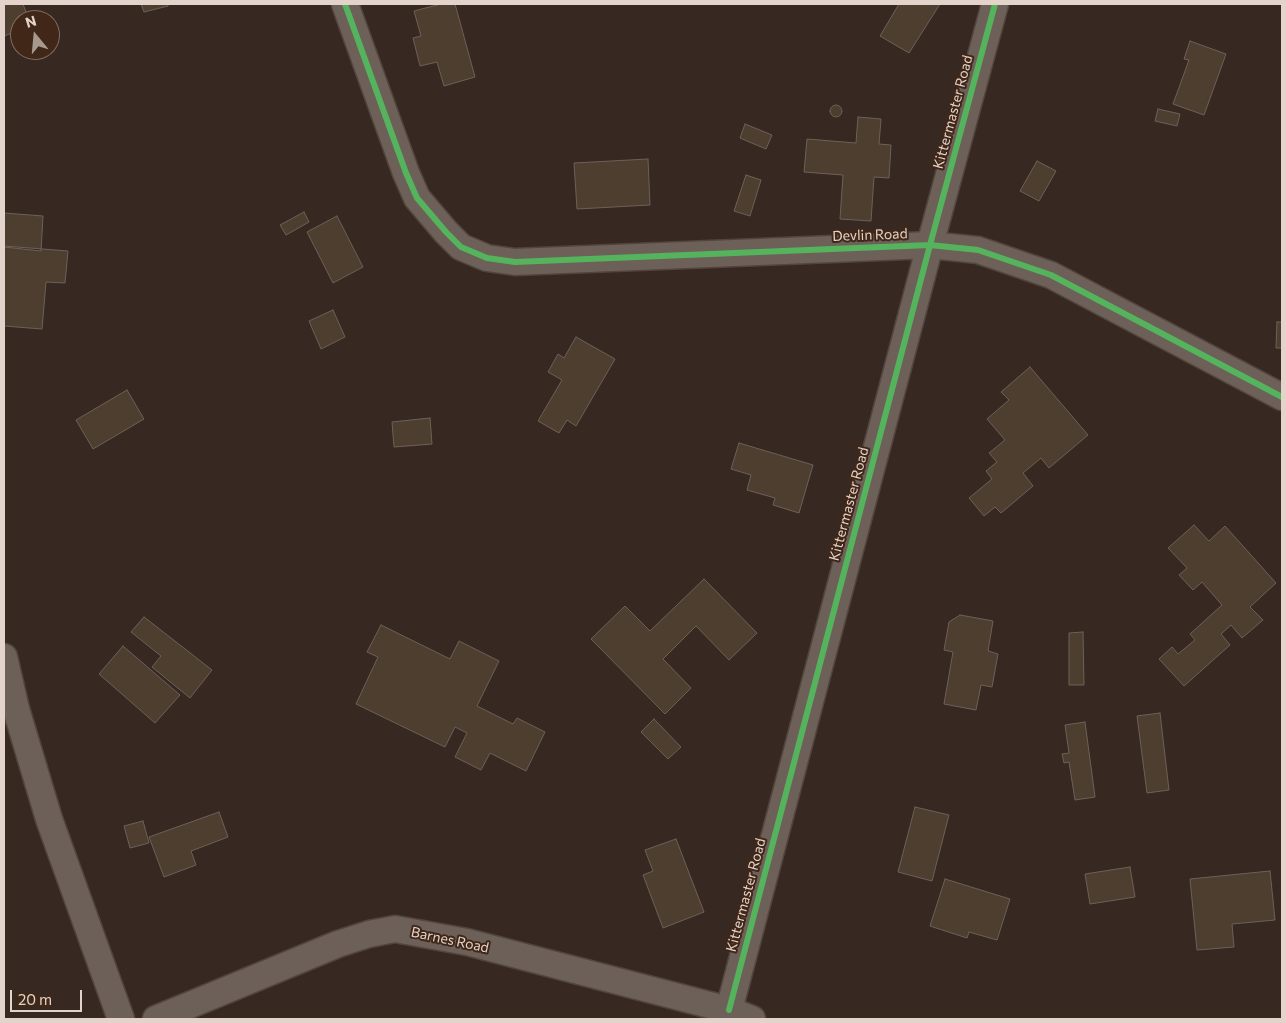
<!DOCTYPE html>
<style>
body{margin:0}
#map{position:relative;width:1286px;height:1023px;overflow:hidden;background:#372921;font-family:Commissioner,sans-serif}
canvas{display:block}
.frame{position:absolute;inset:0;border:5px solid #e3d3ca;pointer-events:none}
.north{position:absolute;left:10px;top:10px;width:50px;height:50px;box-sizing:border-box;background:#402718;border:1px solid #816c5f;border-radius:50%;rotate:343deg;font-size:14px;font-weight:700;line-height:20px;text-align:center;color:#e3d3ca}
.north::after{content:'';display:block;margin:auto;width:18px;height:22px;background:#a7988f;clip-path:polygon(50% 0,100% 100%,50% 72%,0 100%)}
.scale{position:absolute;left:10px;top:990px;width:72px;height:22px;box-sizing:border-box;border:2px solid #e3d3ca;border-top:0;padding-left:6px;font-size:15px;line-height:18px;white-space:nowrap;color:#e3d3ca;-webkit-text-stroke:4px #402718;paint-order:stroke}
</style>
<div id="map">
<canvas width="1286" height="1023"></canvas>
<div class="frame"></div>
<div class="north">N</div>
<div class="scale">20 m</div>
</div>
<script>
const c = document.querySelector('canvas').getContext('2d');
c.lineJoin = 'round';
function fill(path, color) { c.fillStyle = color; c.fill(path, 'evenodd'); }
const toPath = rows => new Path2D(rows.map(r => 'M' + r).join(''));
function stroke(path, color, width, dash) { c.strokeStyle = color; c.lineWidth = width; c.lineCap = dash ? 'butt' : 'round'; c.setLineDash(dash || []); c.stroke(path); }
function label(font, color, halo, rows, align = 'center') {
  c.font = font + ' Commissioner,sans-serif'; c.lineWidth = 4; c.setLineDash([]); c.textBaseline = 'middle'; c.strokeStyle = halo; c.fillStyle = color; for (const [text, x, y, turn = 0] of rows) {
    c.save(); c.translate(x, y); c.rotate((+turn || 0) * Math.PI / 180); c.textAlign = isNaN(turn) ? turn : align; if (halo) c.strokeText(text, 0, 0); c.fillText(text, 0, 0); c.restore();
  }
}
const building = toPath([
 [4,4,23,4,29,20,20,20,20,30,4,36,4,4],
 [141,4,168,4,168,6,144,12,141,4],
 [441,4,455,4,475,77,444,86,437,62,420,66,413,38,421,36,414,11,441,4],
 [899,4,940,4,909,53,880,36,899,4],
 [1190,41,1226,54,1204,115,1173,104,1189,60,1184,59,1190,41],
 '830 111a6 6 0 1 1 12 0a6 6 0 1 1-12 0Z',
 [1158,109,1180,114,1177,126,1155,121,1158,109],
 [858,117,881,119,879,144,891,145,889,178,874,177,871,221,840,219,843,175,804,172,807,139,856,143,858,117],
 [745,124,772,135,766,149,740,138,745,124],
 [648,159,650,205,577,209,574,163,648,159],
 [1037,161,1056,171,1039,201,1020,191,1037,161],
 [746,175,761,180,750,216,734,211,746,175],
 [304,212,309,222,286,235,280,225,304,212],
 [4,213,43,216,41,251,4,247,4,213],
 [337,216,363,267,333,283,307,232,337,216],
 [4,246,68,251,65,283,46,282,42,329,4,326,4,246],
 [333,310,345,337,321,349,309,321,333,310],
 [1277,322,1282,322,1282,348,1276,348,1277,322],
 [576,337,615,359,576,426,567,420,559,433,538,421,562,380,548,372,558,354,564,358,576,337],
 [1030,367,1088,435,1049,468,1041,458,1023,473,1033,486,1001,513,995,507,984,516,969,498,992,479,986,471,997,462,989,453,1005,440,987,419,1009,400,1001,392,1030,367],
 [127,390,144,419,93,449,76,420,127,390],
 [430,418,432,444,394,447,392,422,430,418],
 [739,443,813,465,799,513,773,505,775,498,747,490,751,475,731,469,739,443],
 [1194,525,1209,541,1225,526,1276,583,1250,607,1263,620,1242,638,1231,625,1221,634,1230,645,1184,686,1159,659,1172,647,1178,654,1195,640,1190,634,1222,605,1202,582,1193,590,1179,575,1187,568,1168,548,1194,525],
 [704,579,757,633,729,660,696,626,663,659,691,688,665,714,591,639,625,606,650,631,704,579],
 [960,615,993,621,988,651,998,654,992,687,981,685,976,710,944,704,953,652,944,650,949,622,960,615],
 [144,617,212,670,190,698,152,667,161,656,131,632,144,617],
 [381,625,450,659,459,641,499,661,477,706,513,724,517,718,545,732,526,771,490,753,481,770,455,757,467,733,455,727,445,747,356,704,378,657,367,652,381,625],
 [1083,632,1084,685,1069,685,1069,633,1083,632],
 [123,646,180,695,155,723,99,674,123,646],
 [1160,713,1169,790,1147,793,1137,716,1160,713],
 [654,719,681,747,668,759,641,732,654,719],
 [1085,722,1095,797,1075,800,1069,762,1064,763,1062,754,1069,753,1065,725,1085,722],
 [915,807,949,815,932,881,898,872,915,807],
 [219,812,228,837,191,851,196,865,164,877,149,837,219,812],
 [143,821,149,843,130,848,124,826,143,821],
 [676,839,704,912,663,928,643,875,653,871,645,850,676,839],
 [1130,867,1135,897,1090,904,1085,874,1130,867],
 [1270,871,1275,920,1232,924,1234,947,1197,950,1190,879,1270,871],
 [945,879,1010,899,997,940,969,932,967,938,930,926,945,879]
]);
const street = toPath([
 [345,4,406,173,417,198,446,232,461,247,487,258,515,262,930,245,978,250,1051,275,1282,397],
 [4,657,16,709,49,819,121,1019],
 [729,1010,930,245,995,4],
 [156,1019,338,944,369,934,395,929,467,942,729,1010,752,1019]
]);
const cycleway = toPath([
 [345,4,406,173,417,198,446,232,461,247,487,258,515,262,930,245,978,250,1051,275,1282,397],
 [729,1010,930,245,995,4]
]);
const streetNames = [
 ["Kittermaster Road",953,112,-75],
 ["Devlin Road",870,235,-2],
 ["Kittermaster Road",849,504,-75],
 ["Kittermaster Road",746,895,-75],
 ["Barnes Road",450,940,12]
];
fill(building, '#4d3e2f');
stroke(building, '#6c6159', 1);
stroke(street, '#51453e', 29);
stroke(street, '#6c6058', 26);
stroke(cycleway, '#56b35d', 6);
label('14px', '#e3d3ca', '#402718', streetNames);
</script>
